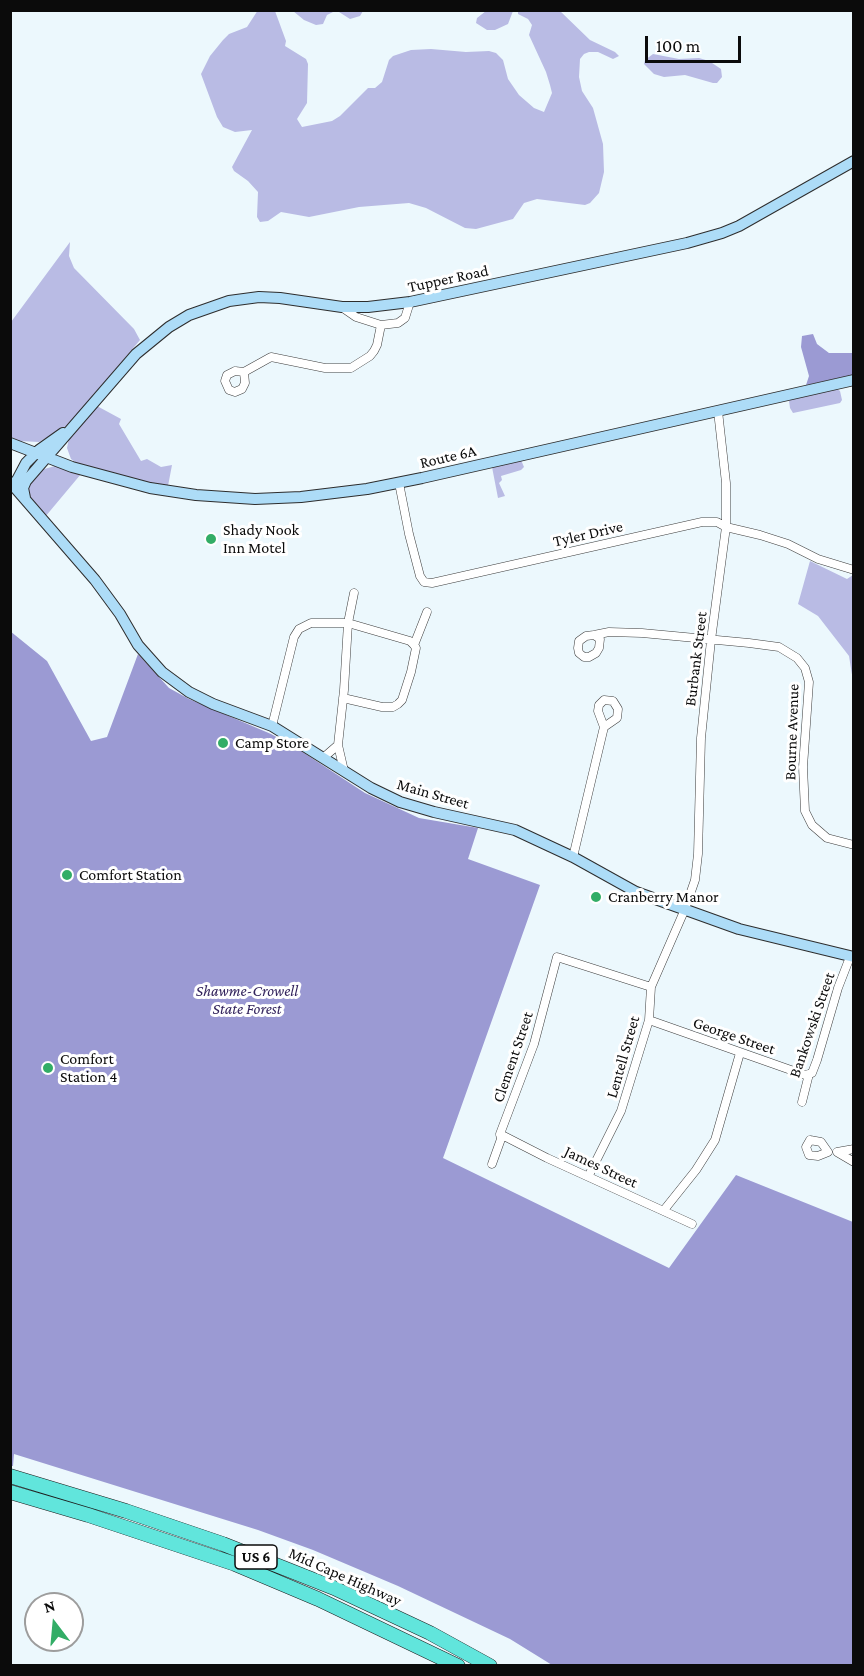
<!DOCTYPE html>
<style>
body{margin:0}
#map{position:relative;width:864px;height:1676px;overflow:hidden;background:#ecf8fd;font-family:"Crimson Pro",serif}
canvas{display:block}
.frame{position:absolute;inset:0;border:12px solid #0b0b0b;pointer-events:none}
.north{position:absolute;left:24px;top:1592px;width:60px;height:60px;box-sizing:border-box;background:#fff;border:2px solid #9d9d9d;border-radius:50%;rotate:344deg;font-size:16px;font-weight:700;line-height:24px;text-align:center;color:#0b0b0b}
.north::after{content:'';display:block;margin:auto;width:21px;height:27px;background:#32ad66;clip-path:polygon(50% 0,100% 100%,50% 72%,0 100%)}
.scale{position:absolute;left:645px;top:36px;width:96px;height:27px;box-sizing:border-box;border:3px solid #0b0b0b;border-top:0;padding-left:8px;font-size:18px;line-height:21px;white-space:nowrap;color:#0b0b0b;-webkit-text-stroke:4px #fff;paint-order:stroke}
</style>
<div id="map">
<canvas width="864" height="1676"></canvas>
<div class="frame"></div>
<div class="north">N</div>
<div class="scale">100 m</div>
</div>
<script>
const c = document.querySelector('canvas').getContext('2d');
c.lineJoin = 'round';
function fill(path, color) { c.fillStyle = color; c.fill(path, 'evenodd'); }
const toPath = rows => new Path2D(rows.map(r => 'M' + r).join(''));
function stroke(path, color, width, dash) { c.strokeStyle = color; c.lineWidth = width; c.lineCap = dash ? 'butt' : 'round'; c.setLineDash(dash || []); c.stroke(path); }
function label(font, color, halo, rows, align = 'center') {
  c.font = font + ' "Crimson Pro",serif'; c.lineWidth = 6; c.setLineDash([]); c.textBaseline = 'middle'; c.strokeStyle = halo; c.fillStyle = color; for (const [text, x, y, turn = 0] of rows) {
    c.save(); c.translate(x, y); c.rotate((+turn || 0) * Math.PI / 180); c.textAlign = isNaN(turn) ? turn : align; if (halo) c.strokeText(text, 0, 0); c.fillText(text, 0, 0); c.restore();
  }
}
const green = toPath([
 [258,10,275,11,286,41,285,46,306,59,308,64,307,103,297,119,302,127,332,121,340,116,368,88,375,88,382,82,389,60,393,56,411,50,431,49,466,52,489,51,496,53,503,60,508,79,519,95,534,108,544,112,552,93,550,85,546,72,529,35,532,25,528,19,518,14,518,11,560,11,590,40,615,52,619,56,613,59,598,52,589,52,584,54,580,59,579,77,582,91,593,108,603,144,604,172,599,193,590,203,585,205,537,199,524,203,513,219,476,229,465,228,426,208,409,203,359,207,309,217,281,212,268,221,260,222,257,217,258,192,248,181,234,171,232,167,252,130,235,132,223,127,217,117,201,74,210,56,223,40,229,34,247,27],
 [293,11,363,11,360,16,350,19,339,12,333,12,327,15,323,24,316,25,304,20],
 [486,11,486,10,513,11,508,24,495,30,487,30,476,23,477,18],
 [653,54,679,59,699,58,709,61,721,69,722,77,717,83,713,83,685,75,664,77,654,74,644,64,645,60],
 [70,242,69,256,74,268,134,329,140,340,70,423,62,429,39,442,19,441,11,437,11,322],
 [837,389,840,391,842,400,840,403,793,413,790,408,789,401,792,399],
 [97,406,121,419,119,424,141,461,147,459,161,467,172,465,168,486,141,482,78,464,71,459,67,448,69,438],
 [521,460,524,467,521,470,501,476,502,480,499,483,505,496,498,498,492,467],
 [55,466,81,474,45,517,29,497,27,487,41,470],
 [810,561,847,579,853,575,853,681,849,656,818,616,798,604]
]);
const forest = toPath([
 [813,334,817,344,829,353,853,353,853,375,806,385,809,376,801,347,802,336],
 [10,631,47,661,91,741,107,737,138,654,169,688,189,699,271,734,298,749,365,793,419,818,478,828,468,859,540,885,443,1158,669,1268,736,1175,853,1222,853,1665,552,1665,510,1639,398,1586,313,1550,258,1530,14,1454,13,1466,11,1466]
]);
const street = toPath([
 [343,308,356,317,381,325],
 [235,371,244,372,245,383,242,389,235,392,229,390,225,381,227,375,235,371],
 [244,372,271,357,325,368,351,368,370,356,374,351,377,345,381,325,398,323,405,318,410,302],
 [399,483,409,534,420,576,424,582,432,583,702,522,717,522,726,527,760,535,788,544,818,559,854,570],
 [594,635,609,632,642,633,749,643,779,647,797,658,805,668,809,682,803,767,805,811,812,825,827,838,854,845],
 [594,635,600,639,599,648,596,653,589,657,584,657,579,653,578,648,579,641,586,636,594,635],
 [343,698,382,707,393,707,398,704,402,700,411,672,416,648,414,645,427,612],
 [272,726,294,637,299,629,311,623,348,623,410,641,414,645],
 [323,758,338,745],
 [344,771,338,745,344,690,348,623,354,593],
 [573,857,604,727,598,711,599,705,604,700,613,701,618,709,617,718,604,727],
 [649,1020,805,1075,809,1074],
 [802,1102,809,1074,812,1073,817,1060,838,988,850,957],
 [500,1134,547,1158,692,1224],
 [810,1140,821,1142,828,1152,818,1156,809,1155,806,1147,810,1140],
 [854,1149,837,1152,854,1162],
 [492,1164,501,1139,500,1134,534,1044,557,957,651,987],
 [589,1175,621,1111,649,1020,651,987,685,909,695,880,698,854,701,738,711,640,726,527,726,483,718,411],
 [664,1210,696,1170,715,1140,740,1053]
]);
const secondary = toPath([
 [10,443,72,467,150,488,196,495,255,499,301,497,367,489,422,478,854,380],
 [10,482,95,580,120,614,138,645,162,672,189,692,213,704,272,726,371,788,400,802,434,812,515,830,573,857,636,892,739,929,854,957],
 [20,492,17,480,26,463,39,450,63,433],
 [25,498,23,488,26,481,136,354,169,327,189,315,229,301,259,297,280,298,342,307,368,307,410,302,687,243,722,233,739,226,854,161]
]);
const highway = toPath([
 [10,1476,126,1511,223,1544,334,1588,430,1633,490,1666],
 [10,1492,88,1515,235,1564,318,1599,458,1666]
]);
const markers = [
 [211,539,6,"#32ad66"],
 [223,743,6,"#32ad66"],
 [67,875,6,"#32ad66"],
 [596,897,6,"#32ad66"],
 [48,1068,6,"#32ad66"]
];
const shields = [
 [256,1557,42]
];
const shieldNames = [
 ["US 6",256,1557]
];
const streetNames = [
 ["Tupper Road",448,279,-12],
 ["Route 6A",448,457,-13],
 ["Tyler Drive",588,534,-13],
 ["Burbank Street",696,659,-83],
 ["Bourne Avenue",792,732,-88],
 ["Main Street",433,794,16],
 ["Bankowski Street",812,1025,-71],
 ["George Street",734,1036,19],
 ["Clement Street",513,1057,-71],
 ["Lentell Street",623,1057,-74],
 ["James Street",601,1167,25],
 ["Mid Cape Highway",345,1577,24]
];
const poiNames = [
 ["Shady Nook",223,530],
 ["Inn Motel",223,548],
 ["Camp Store",235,743],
 ["Comfort Station",79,875],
 ["Cranberry Manor",608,897],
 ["Comfort",60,1059],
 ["Station 4",60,1077]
];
const parkNames = [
 ["Shawme-Crowell",247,991],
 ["State Forest",247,1009]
];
fill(green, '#b9bbe4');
fill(forest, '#9b9ad3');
stroke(street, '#3e3e3e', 9);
stroke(secondary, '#2d2d2d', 12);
stroke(highway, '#1c1c1c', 15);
stroke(street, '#fff', 8);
stroke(secondary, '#addcf7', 10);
stroke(highway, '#61e5dc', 14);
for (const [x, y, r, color] of markers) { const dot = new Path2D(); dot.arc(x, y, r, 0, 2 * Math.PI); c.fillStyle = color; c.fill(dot); stroke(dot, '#fff', 2); }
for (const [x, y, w] of shields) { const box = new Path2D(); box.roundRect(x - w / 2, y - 12, w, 24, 4.5); c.fillStyle = '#fff'; c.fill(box); stroke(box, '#0b0b0b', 1.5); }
label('bold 15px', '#0b0b0b', null, shieldNames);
label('16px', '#0b0b0b', '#fff', streetNames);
label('16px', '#0b0b0b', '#fff', poiNames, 'left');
label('italic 16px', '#32235c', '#fff', parkNames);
</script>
